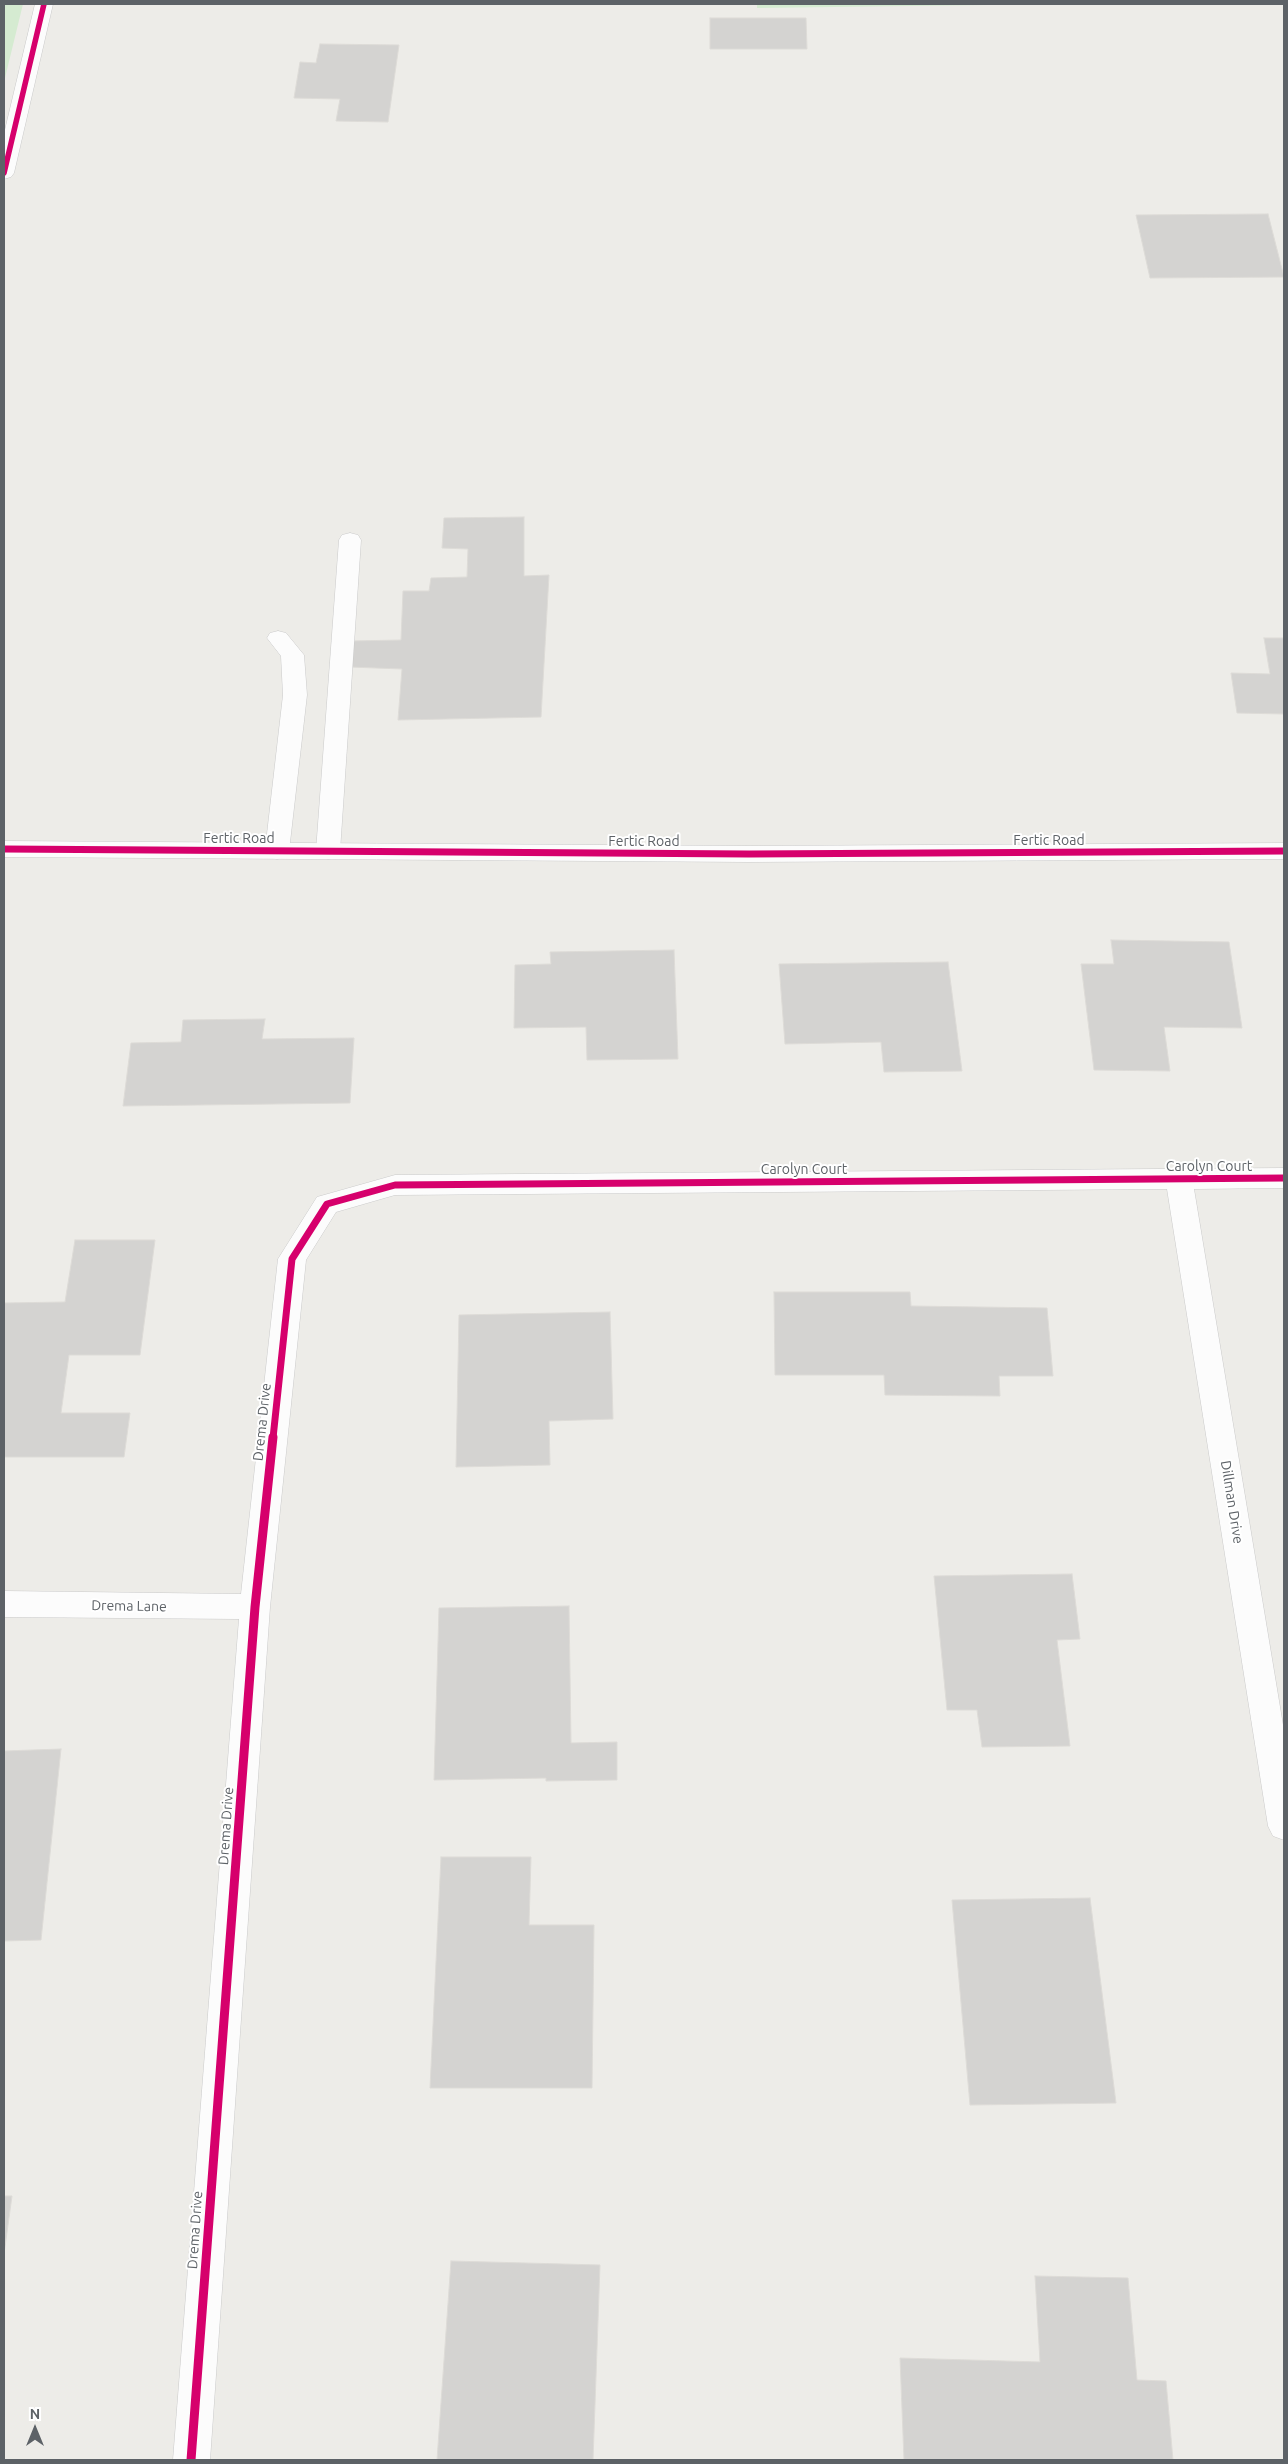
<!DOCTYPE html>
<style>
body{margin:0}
#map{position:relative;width:1288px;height:2464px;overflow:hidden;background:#edece8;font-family:Ubuntu,sans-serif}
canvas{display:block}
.frame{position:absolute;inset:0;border:5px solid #5d6267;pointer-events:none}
.north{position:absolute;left:10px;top:2404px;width:50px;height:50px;-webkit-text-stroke:4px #fff;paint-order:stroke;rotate:0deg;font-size:14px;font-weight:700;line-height:20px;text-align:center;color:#5d6267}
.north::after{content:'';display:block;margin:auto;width:18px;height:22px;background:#5d6267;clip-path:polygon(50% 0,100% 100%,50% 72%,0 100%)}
</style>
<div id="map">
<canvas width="1288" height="2464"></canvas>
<div class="frame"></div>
<div class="north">N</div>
</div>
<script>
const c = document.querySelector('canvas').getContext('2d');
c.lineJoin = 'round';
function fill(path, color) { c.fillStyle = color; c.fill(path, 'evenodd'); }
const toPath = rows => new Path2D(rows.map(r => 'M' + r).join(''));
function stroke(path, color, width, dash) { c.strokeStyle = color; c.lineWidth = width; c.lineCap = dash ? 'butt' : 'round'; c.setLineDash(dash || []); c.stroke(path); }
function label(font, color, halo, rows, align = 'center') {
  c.font = font + ' Ubuntu,sans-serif'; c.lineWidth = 4; c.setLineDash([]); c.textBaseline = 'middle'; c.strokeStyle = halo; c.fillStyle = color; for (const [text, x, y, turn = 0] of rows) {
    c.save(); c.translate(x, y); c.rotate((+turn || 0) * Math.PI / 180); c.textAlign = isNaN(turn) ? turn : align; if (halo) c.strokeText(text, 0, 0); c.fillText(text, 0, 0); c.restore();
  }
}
const green = toPath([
 [4,4,23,4,4,82],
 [563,4,1065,4,757,8,757,5]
]);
const building = toPath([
 [710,18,806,18,807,49,710,49,710,18],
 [320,44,399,45,388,122,336,121,340,99,294,98,300,62,316,63,320,44],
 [1268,214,1284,277,1150,278,1136,215,1268,214],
 [524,517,524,576,549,575,541,717,398,720,402,669,350,667,351,641,401,640,403,591,429,591,431,578,467,577,468,549,442,548,444,518,524,517],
 [1264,638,1284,638,1284,714,1237,713,1231,673,1270,674,1264,638],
 [1111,940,1229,942,1242,1028,1164,1027,1170,1071,1094,1070,1081,964,1114,964,1111,940],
 [674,950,678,1059,587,1060,586,1027,514,1028,515,965,551,964,550,952,674,950],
 [948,962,962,1071,884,1072,881,1042,785,1044,779,964,948,962],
 [265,1019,262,1039,354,1038,350,1103,123,1106,131,1043,181,1042,183,1020,265,1019],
 [75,1240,155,1240,140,1355,69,1355,61,1413,130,1413,124,1457,4,1457,4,1303,65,1302,75,1240],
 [774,1292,910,1292,911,1306,1047,1308,1053,1376,999,1376,1000,1396,885,1395,884,1375,775,1375,774,1292],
 [610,1312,613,1419,549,1421,550,1465,456,1467,459,1315,610,1312],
 [1072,1574,1080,1639,1057,1640,1070,1746,982,1747,977,1710,947,1710,934,1576,1072,1574],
 [569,1606,571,1743,617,1742,617,1780,546,1781,546,1778,434,1780,439,1608,569,1606],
 [61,1749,41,1940,4,1941,4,1751,61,1749],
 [441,1857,531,1857,529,1925,594,1925,592,2088,430,2088,441,1857],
 [1090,1898,1116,2103,970,2105,952,1900,1090,1898],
 [4,2196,12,2196,4,2254,4,2196],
 [451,2261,600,2265,593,2460,437,2460,451,2261],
 [1035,2276,1128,2278,1137,2380,1166,2381,1173,2460,904,2460,900,2358,1040,2362,1035,2276]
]);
const lane = toPath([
 [350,533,358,535,361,540,340,851,337,857,328,859,319,857,316,851,339,540,342,535,350,533],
 [278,631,286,633,304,655,307,695,289,851,286,857,277,859,268,857,265,851,283,695,281,656,267,638,270,633,278,631]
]);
const street = toPath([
 [4,841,749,846,1284,843,1284,859,749,862,4,857,4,841],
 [1284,1168,1284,1188,1194,1189,1284,1731,1284,1840,1273,1836,1268,1826,1167,1189,395,1195,336,1212,306,1260,270,1607,210,2460,173,2460,239,1619,4,1617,4,1591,241,1594,278,1259,317,1197,395,1175,1284,1168]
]);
const secondary = toPath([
 [35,4,53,4,14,173,11,177,4,179,4,134,35,4]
]);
const cyclewayFar2 = toPath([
 [4,173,44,4]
]);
const cyclewayFar1 = toPath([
 [4,849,749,854,1284,851],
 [273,1438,292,1259,327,1204,395,1185,1284,1178]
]);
const cycleway = toPath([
 [191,2460,255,1607,273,1437]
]);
const streetNames = [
 ["Fertic Road",239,838],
 ["Fertic Road",1049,840],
 ["Fertic Road",644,841],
 ["Carolyn Court",1209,1166],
 ["Carolyn Court",804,1169],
 ["Drema Drive",262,1422,-84],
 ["Dillman Drive",1232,1502,81],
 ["Drema Lane",129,1606,1],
 ["Drema Drive",226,1826,-86],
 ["Drema Drive",195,2230,-86]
];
fill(green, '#d5ebd1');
fill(building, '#d4d3d1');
stroke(building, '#dddbd7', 1);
stroke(lane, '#cacaca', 1);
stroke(street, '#cacaca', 1);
stroke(secondary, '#c9c9c9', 1);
fill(lane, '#fcfcfc');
fill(street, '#fcfcfc');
fill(secondary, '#fcfcfc');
stroke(cyclewayFar2, '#d6006c', 5.5);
stroke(cyclewayFar1, '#d6006c', 7);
stroke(cycleway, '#d6006c', 9);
label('14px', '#5d6267', '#fff', streetNames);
</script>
